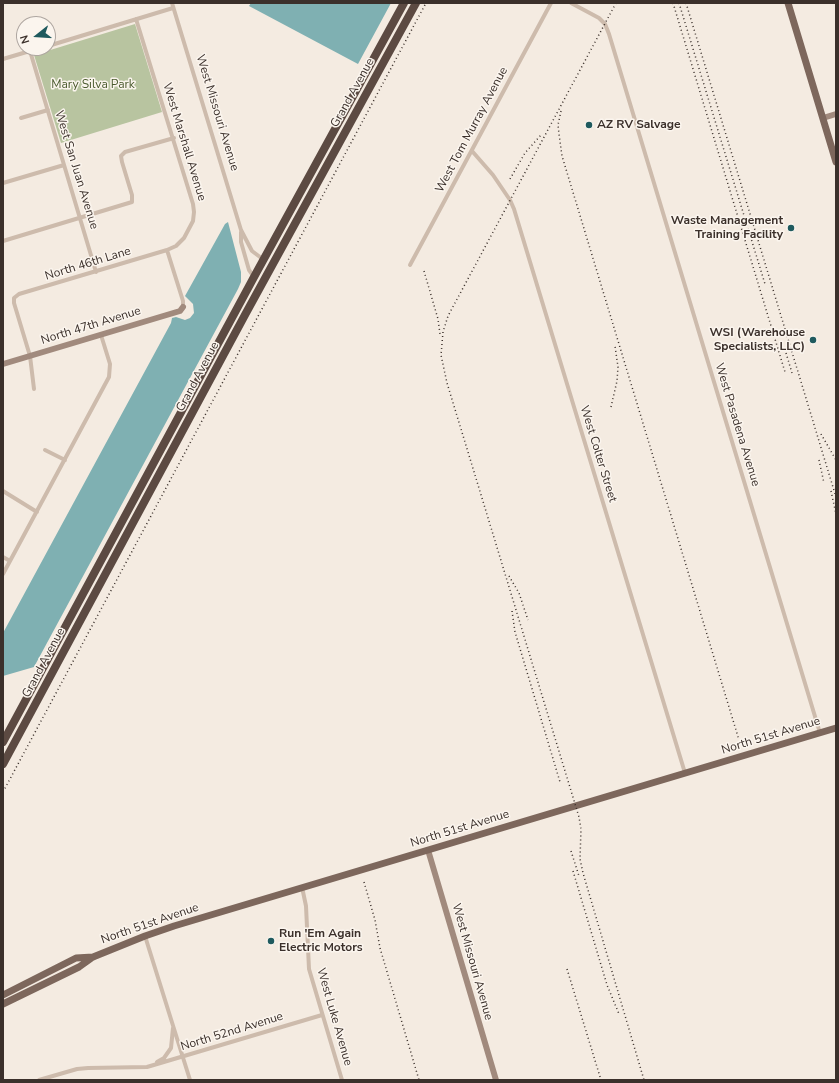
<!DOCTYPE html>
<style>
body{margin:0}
#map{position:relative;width:839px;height:1083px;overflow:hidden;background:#f4ebe1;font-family:"Nunito Sans",sans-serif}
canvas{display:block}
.frame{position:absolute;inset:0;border:4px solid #3b302b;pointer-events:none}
.north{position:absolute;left:16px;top:16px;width:40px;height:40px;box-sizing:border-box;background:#fbf5ee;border:1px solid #aea6a0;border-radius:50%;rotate:253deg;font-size:11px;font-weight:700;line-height:16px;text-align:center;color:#3b302b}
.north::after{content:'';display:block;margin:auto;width:14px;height:18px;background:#1f5a5e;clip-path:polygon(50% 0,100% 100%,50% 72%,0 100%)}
</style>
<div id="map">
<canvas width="839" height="1083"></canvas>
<div class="frame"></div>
<div class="north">N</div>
</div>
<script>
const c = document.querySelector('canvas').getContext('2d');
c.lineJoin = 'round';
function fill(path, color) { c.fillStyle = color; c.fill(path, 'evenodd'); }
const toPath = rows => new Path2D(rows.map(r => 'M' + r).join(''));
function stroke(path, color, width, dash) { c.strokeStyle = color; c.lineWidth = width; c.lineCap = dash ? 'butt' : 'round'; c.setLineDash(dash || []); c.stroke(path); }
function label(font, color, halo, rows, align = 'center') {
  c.font = font + ' "Nunito Sans",sans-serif'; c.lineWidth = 3; c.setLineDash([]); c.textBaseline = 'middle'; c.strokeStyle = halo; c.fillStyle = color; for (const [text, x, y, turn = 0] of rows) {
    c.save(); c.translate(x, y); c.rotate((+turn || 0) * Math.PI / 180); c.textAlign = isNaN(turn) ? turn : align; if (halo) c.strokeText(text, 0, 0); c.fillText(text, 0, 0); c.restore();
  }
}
const green = toPath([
 [135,24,162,112,61,143,34,55]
]);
const water = toPath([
 [251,3,391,3,358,64,249,6],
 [228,222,241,272,241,282,238,289,34,667,3,676,3,633,171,323,172,318,176,317,185,320,190,318,194,313,193,304,185,296,225,224]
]);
const street = toPath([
 [172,3,241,230,252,251,264,260],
 [571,3,599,18,605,24,609,34,820,733],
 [48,46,173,8],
 [30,51,96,272],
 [3,59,40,48],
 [21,118,48,110],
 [472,151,493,175,510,200,514,209,685,773],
 [3,183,64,165],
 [241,232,241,242,249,270,254,277],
 [3,241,132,202,132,195,122,162,121,156,125,152,174,138],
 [167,250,183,301,183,307],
 [410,265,551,3],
 [34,389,30,356,14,303,14,298,19,294,167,250,176,246,184,238,193,221,194,212,193,204,136,19],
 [45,450,65,460],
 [3,491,37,512],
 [3,557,10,561],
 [3,574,109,377,110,364,101,335],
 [302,887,306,906,309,969,342,1080],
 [145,936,190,1080],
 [157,1062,164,1058,171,1048,173,1028],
 [39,1080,77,1069,88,1068,147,1067,322,1015]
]);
const secondary = toPath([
 [823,118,836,114],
 [3,364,180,311,183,307],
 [428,850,496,1080]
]);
const primary = toPath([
 [788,3,836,162],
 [3,995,76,958,93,957],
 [3,1004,79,967,93,957,145,936,174,926,836,728]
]);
const highway = toPath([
 [3,742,254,277,404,3],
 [3,764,246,313,416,3]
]);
const rail = toPath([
 [616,3,448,316,443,332,441,355,447,383,579,817,581,829,580,859,583,873,644,1080],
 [673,3,785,372],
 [679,3,765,284],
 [686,3,836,497],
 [561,111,558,125,559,134,562,156,739,740],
 [510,179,525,153,541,135],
 [424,271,438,319,440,334],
 [786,353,792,373],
 [611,407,617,381,618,367,615,346],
 [821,434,836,460],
 [819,460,824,483],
 [831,491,836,514],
 [509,576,519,593,528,620],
 [512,611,515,632,560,782],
 [3,792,426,3],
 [571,851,579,876],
 [573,871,607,985,619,1014],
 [364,882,375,920,380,948,419,1080],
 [567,969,601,1080]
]);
const markers = [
 [589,125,4,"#1f5a5e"],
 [791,228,4,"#1f5a5e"],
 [813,340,4,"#1f5a5e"],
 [271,941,4,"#1f5a5e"]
];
const parkNames = [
 ["Mary Silva Park",93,85]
];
const streetNames = [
 ["Grand Avenue",353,93,-61],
 ["West Missouri Avenue",217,113,73],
 ["West Tom Murray Avenue",472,130,-62],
 ["West Marshall Avenue",184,142,73],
 ["West San Juan Avenue",76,170,73],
 ["North 46th Lane",88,264,-17],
 ["North 47th Avenue",91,326,-17],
 ["Grand Avenue",198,377,-62],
 ["West Pasadena Avenue",737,425,73],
 ["West Colter Street",598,454,73],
 ["Grand Avenue",44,663,-62],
 ["North 51st Avenue",771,736,-17],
 ["North 51st Avenue",460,829,-17],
 ["North 51st Avenue",150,924,-19],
 ["West Missouri Avenue",472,962,74],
 ["West Luke Avenue",334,1017,74],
 ["North 52nd Avenue",232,1032,-17]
];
const poiNames = [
 ["AZ RV Salvage",597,125],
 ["Waste Management",783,221,"right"],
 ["Training Facility",783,235,"right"],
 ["WSI (Warehouse",805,333,"right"],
 ["Specialists, LLC)",805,347,"right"],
 ["Run 'Em Again",279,934],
 ["Electric Motors",279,948]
];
fill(green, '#b8c4a0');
fill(water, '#7fb0b2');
stroke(street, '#cdbbac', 4);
stroke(secondary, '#a18a7d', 6);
stroke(primary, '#7d675c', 7);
stroke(highway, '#5c4a42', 8);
stroke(rail, '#3b302b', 1.5, [1, 3]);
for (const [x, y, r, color] of markers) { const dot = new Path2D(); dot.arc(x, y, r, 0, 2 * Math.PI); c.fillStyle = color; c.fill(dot); stroke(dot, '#fbf5ee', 1.5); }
label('12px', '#4a5a2e', '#fbf5ee', parkNames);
label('12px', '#3b302b', '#fbf5ee', streetNames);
label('bold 12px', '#3b302b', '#fbf5ee', poiNames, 'left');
</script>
